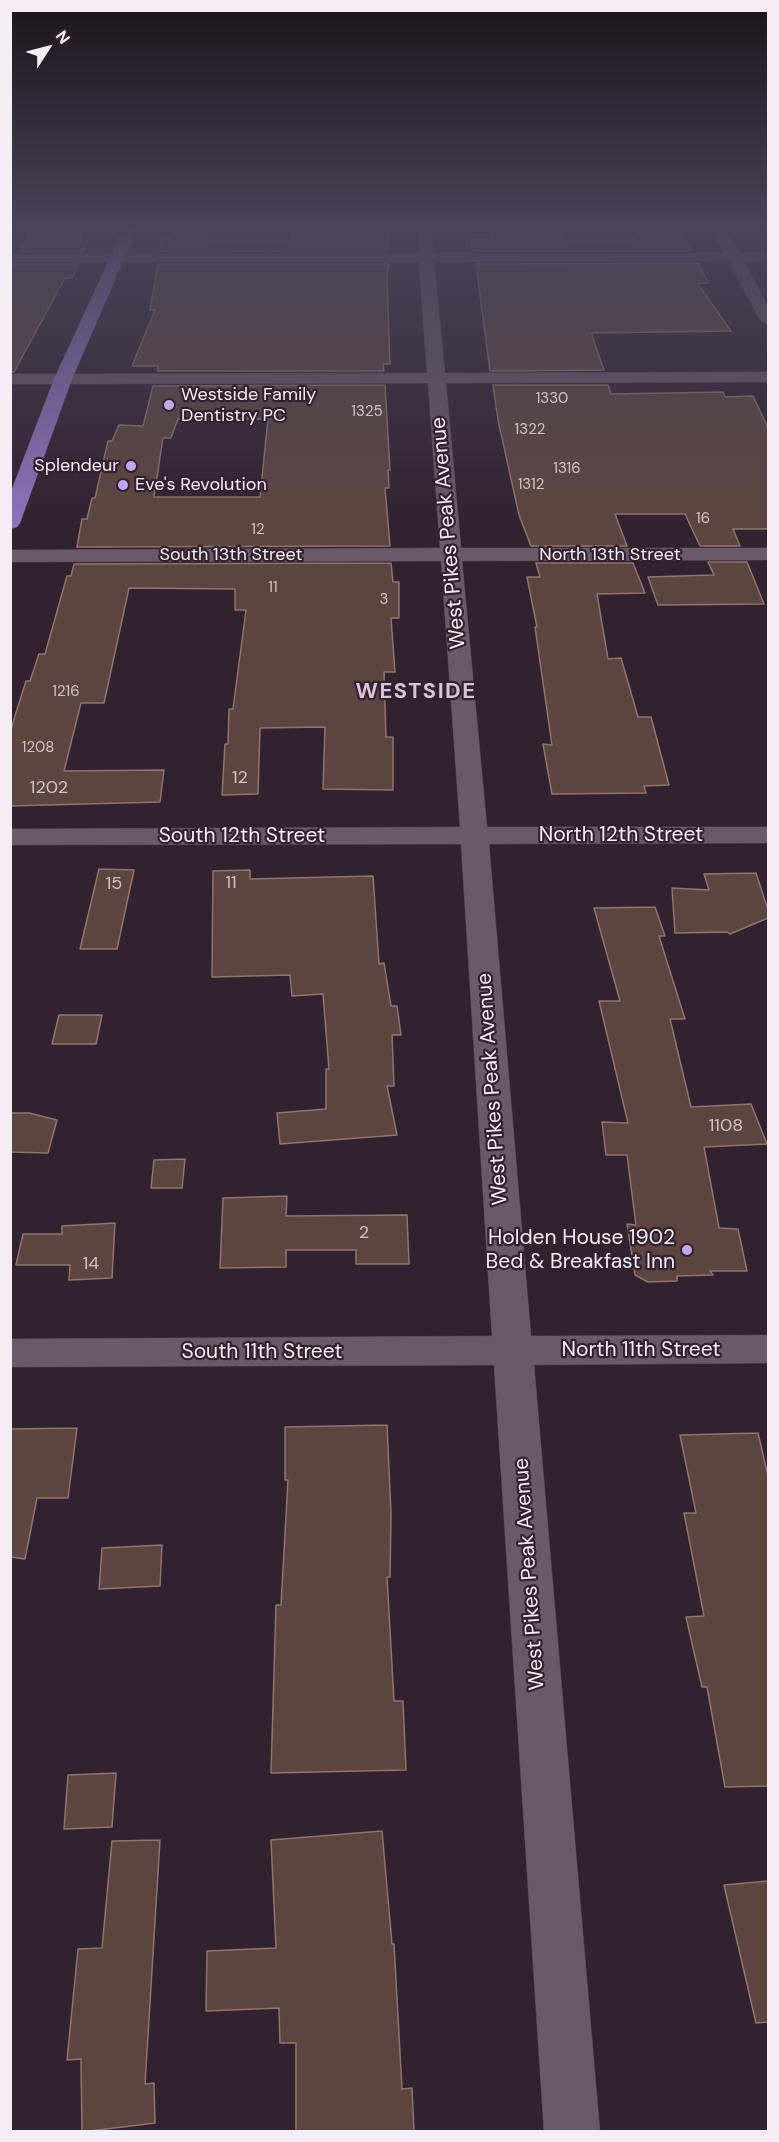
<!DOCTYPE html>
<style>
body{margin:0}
#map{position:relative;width:779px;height:2142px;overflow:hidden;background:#322230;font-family:"DM Sans",sans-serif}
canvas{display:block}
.frame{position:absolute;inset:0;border:12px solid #f6ecf5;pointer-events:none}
.north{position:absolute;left:18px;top:18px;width:60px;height:60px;-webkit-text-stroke:4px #322230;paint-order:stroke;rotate:54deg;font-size:16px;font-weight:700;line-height:24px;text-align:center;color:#f6ecf5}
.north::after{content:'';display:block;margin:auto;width:21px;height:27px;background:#f6ecf5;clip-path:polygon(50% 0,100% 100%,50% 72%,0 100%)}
</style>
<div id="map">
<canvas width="779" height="2142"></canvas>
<div class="frame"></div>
<div class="north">N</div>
</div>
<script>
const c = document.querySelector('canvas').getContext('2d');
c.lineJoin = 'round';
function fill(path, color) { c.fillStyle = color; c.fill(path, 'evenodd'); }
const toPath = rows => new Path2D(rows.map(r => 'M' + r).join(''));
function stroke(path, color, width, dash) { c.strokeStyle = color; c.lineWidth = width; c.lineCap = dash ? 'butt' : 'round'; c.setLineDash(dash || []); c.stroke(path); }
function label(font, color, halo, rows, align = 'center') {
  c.font = font + ' "DM Sans",sans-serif'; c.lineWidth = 4.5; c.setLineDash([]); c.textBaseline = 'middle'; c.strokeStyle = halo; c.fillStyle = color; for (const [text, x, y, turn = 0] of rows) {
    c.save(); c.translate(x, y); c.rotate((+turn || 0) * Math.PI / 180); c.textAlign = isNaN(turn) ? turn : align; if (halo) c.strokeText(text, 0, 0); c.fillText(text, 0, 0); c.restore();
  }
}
const building = toPath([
 [32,227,85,227,79,240,88,240,83,252,19,252,32,227],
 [558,228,566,241,643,240,636,231,678,230,692,251,473,251,471,239,492,239,488,229,558,228],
 [173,230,207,230,206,241,293,241,292,230,390,230,389,251,160,251,162,238,172,238,173,230],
 [698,263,708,283,698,284,731,331,591,333,604,370,490,371,476,264,698,263],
 [13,264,78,264,72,278,65,278,14,372,10,372,10,268,13,264],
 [158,264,389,264,387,277,390,364,383,364,384,371,157,371,158,366,132,366,155,310,150,310,158,264],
 [385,385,390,470,388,470,389,488,385,488,390,546,77,547,82,519,87,519,92,498,95,498,108,441,112,441,119,425,143,426,153,386,385,385],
 [178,419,268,419,260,497,154,497,163,438,171,438,178,419],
 [493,385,608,385,611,394,723,392,725,397,753,396,768,428,768,529,733,529,740,546,700,546,685,514,615,514,627,546,531,546,519,515,498,420,493,385],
 [708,562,747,562,764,604,658,605,648,577,714,575,708,562],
 [391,563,393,582,399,582,399,618,391,618,395,672,384,672,386,737,393,737,393,790,323,789,325,727,260,728,258,794,222,795,225,744,228,744,229,709,233,709,246,610,235,610,235,589,129,588,104,703,81,703,64,771,164,770,160,802,10,806,10,733,15,716,26,681,30,681,39,654,45,654,67,576,71,576,74,564,391,563],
 [536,563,633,563,645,593,597,594,608,659,621,658,638,717,651,717,669,785,644,786,646,793,552,794,543,744,552,745,535,627,537,627,527,577,540,577,536,563],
 [99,869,134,870,117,949,80,949,99,869],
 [250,870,250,879,373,876,379,964,384,963,391,1006,397,1006,401,1035,392,1035,394,1086,387,1086,397,1135,280,1144,277,1113,326,1109,326,1069,329,1069,323,994,292,996,290,975,212,977,213,871,250,870],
 [756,873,768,910,768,918,730,934,727,932,675,933,672,888,709,890,704,874,756,873],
 [655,907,665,936,659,936,685,1019,670,1019,691,1107,751,1104,767,1144,704,1147,719,1228,738,1229,747,1271,710,1271,713,1275,677,1276,677,1281,648,1282,635,1275,627,1224,636,1225,627,1155,606,1155,602,1122,628,1123,599,1001,620,1001,594,908,655,907],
 [59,1015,102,1015,96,1044,52,1044,59,1015],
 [10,1113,29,1113,57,1120,48,1153,10,1152,10,1113],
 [185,1159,182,1188,151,1188,154,1160,185,1159],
 [287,1196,286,1216,407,1215,409,1264,356,1264,356,1250,286,1250,286,1267,220,1268,223,1198,287,1196],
 [115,1223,112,1278,69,1280,70,1265,16,1265,23,1234,62,1234,62,1226,115,1223],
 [387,1425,391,1514,390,1577,387,1577,394,1701,403,1701,406,1770,271,1773,276,1605,281,1605,288,1480,285,1480,285,1427,387,1425],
 [77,1428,68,1498,37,1498,25,1559,10,1557,10,1429,77,1428],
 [758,1433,768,1476,768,1786,725,1787,707,1687,702,1687,686,1617,704,1616,684,1513,696,1513,680,1435,758,1433],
 [162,1545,160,1586,99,1589,102,1548,162,1545],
 [116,1773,112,1827,64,1829,68,1775,116,1773],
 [382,1831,392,1944,394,1944,402,2089,412,2088,414,2132,296,2132,296,2043,280,2043,279,2008,206,2011,207,1951,276,1948,271,1840,382,1831],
 [160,1840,145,2084,154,2083,155,2123,82,2132,81,2059,67,2060,78,1949,102,1948,112,1841,160,1840],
 [768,1881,768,2022,756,2023,724,1885,768,1881]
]);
const street = toPath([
 [417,227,431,227,433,253,724,253,711,227,725,227,739,253,768,253,768,261,744,261,768,306,768,325,760,320,729,261,434,262,445,373,768,372,768,382,446,383,461,548,768,548,768,560,462,561,487,827,768,827,768,843,489,844,531,1336,768,1335,768,1363,534,1365,600,2132,544,2132,494,1365,10,1367,10,1339,492,1336,461,844,10,845,10,829,460,827,441,561,10,562,10,550,440,548,428,383,63,384,57,383,54,379,57,375,63,374,427,373,419,262,10,262,10,254,419,253,417,227]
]);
const secondary = toPath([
 [10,374,63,374,69,375,72,379,69,383,63,384,10,384,10,374]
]);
const primary = toPath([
 [124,227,138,227,72,379,20,523,17,527,10,529,10,494,54,379,124,227]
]);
const markers = [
 [169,405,6,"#c1a8f3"],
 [131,466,6,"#c1a8f3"],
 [123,485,6,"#c1a8f3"],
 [687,1250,6,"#c1a8f3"]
];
const farNumbernames = [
 ["1330",552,399],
 ["1325",367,412],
 ["1322",530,430],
 ["1316",567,469],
 ["1312",531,485],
 ["16",703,519],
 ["12",258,530],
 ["11",273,588],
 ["3",384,600],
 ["1216",66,692],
 ["1208",38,748]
];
const farPoinames = [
 ["Westside Family",181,395],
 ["Dentistry PC",181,416],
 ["Splendeur",119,466,"right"],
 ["Eve's Revolution",135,485]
];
const farStreetnames = [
 ["South 13th Street",231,555],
 ["North 13th Street",610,555]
];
const numberNames = [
 ["12",240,778],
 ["1202",49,788],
 ["11",231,883],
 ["15",114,884],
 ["1108",726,1126],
 ["2",364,1233],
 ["14",91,1264]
];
const streetNames = [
 ["West Pikes Peak Avenue",449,533,-95],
 ["North 12th Street",621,835],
 ["South 12th Street",242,836],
 ["West Pikes Peak Avenue",493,1089,-94],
 ["North 11th Street",641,1350],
 ["South 11th Street",262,1352],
 ["West Pikes Peak Avenue",530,1574,-94]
];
const poiNames = [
 ["Holden House 1902",675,1238],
 ["Bed & Breakfast Inn",675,1262]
];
const farDistrictnames = [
 ["WESTSIDE",416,692]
];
fill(building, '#5c453f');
stroke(building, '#8e756e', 1.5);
stroke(street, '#4e414d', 1);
stroke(secondary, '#4e414d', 1);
stroke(primary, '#4e414d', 1);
fill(street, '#6a5969');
fill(secondary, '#6a5969');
fill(primary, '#8d73bc');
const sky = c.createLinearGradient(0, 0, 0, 527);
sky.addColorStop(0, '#1c131a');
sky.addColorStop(0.43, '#494459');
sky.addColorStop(1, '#49445900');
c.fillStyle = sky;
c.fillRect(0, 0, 779, 527);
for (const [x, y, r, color] of markers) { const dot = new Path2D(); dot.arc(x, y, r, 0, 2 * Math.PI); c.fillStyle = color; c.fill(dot); stroke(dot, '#322230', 2); }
label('15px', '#d0c2c8', null, farNumbernames);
label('18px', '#f6ecf5', '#322230', farPoinames, 'left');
label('18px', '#f6ecf5', '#322230', farStreetnames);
label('18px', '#d0c2c8', null, numberNames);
label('21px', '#f6ecf5', '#322230', streetNames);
label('21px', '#f6ecf5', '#322230', poiNames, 'right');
c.letterSpacing = '1.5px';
label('bold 22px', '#d9c5d7', '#322230', farDistrictnames);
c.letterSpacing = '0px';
</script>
